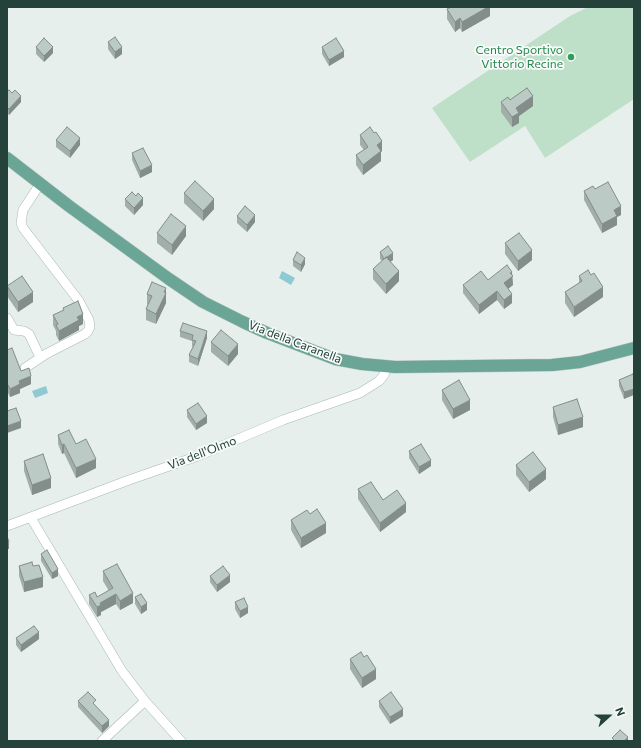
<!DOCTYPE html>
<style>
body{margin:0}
#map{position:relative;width:641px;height:748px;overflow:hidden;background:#e6efeb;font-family:Commissioner,sans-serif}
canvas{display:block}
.frame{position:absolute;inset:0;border:8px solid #24423a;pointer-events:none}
.north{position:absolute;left:589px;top:696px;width:40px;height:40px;-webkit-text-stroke:3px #f7fbf9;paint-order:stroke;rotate:69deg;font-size:11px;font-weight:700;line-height:16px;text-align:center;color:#24423a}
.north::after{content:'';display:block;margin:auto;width:14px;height:18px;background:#24423a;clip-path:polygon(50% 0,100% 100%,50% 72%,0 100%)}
</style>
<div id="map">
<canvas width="641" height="748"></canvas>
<div class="frame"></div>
<div class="north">N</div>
</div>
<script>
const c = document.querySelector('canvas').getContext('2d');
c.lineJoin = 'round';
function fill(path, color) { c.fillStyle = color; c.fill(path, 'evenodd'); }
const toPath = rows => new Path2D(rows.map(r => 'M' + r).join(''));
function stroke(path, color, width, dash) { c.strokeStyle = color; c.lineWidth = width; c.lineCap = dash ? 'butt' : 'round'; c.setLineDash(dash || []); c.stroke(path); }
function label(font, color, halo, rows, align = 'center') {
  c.font = font + ' Commissioner,sans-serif'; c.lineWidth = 3.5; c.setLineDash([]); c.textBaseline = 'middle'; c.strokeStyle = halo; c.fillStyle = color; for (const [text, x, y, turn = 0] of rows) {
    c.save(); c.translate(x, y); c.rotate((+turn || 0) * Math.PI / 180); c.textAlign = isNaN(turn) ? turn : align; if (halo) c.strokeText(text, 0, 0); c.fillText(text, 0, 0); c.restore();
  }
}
const green = toPath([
 [588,7,634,7,634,99,545,158,525,126,470,162,432,108,570,16]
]);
const water = toPath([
 [282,271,295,278,291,285,279,278],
 [46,386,48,393,35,398,32,391]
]);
const minor = toPath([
 [7,318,14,330,24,331,29,334,40,357],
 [25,368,46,354,85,334,88,331,90,327,89,320,79,301,23,228,21,223,23,210,40,184],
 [31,518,122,671,145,701,181,741],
 [7,526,129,480,198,456,283,420,360,393,379,381,384,375,387,366],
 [102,741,145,701]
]);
const major = toPath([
 [7,158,69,206,169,279,203,302,243,322,267,333,335,359,362,364,395,367,552,365,580,362,634,348]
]);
const wall = toPath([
 [490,7,490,16,462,32,460,28,455,32,447,19,447,9],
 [108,42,122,54,115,59,108,49],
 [36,47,53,53,44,62,36,54],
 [322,47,344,57,329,66,322,54],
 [7,92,21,102,9,115,7,113],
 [510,100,533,106,519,116,519,123,512,127,501,112,501,102],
 [360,135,382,151,381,152,381,161,363,175,356,165,356,155,364,150,360,145],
 [56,140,80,145,70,158,56,147],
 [132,153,152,172,140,178,132,160],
 [595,189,621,215,617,217,617,225,602,233,584,200,584,191],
 [184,193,214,209,203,221,184,203],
 [125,199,143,205,134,215,125,206],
 [237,216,255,222,247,232,237,223],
 [157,233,186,236,172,255,157,243],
 [505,243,532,260,518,271,505,254],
 [380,252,393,260,390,262,399,281,386,294,373,279,373,269,382,261,380,259],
 [293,260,305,264,301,272,293,266],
 [591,275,603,297,574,317,565,303,565,292,579,283,579,276],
 [512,276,513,285,508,289,512,303,504,309,497,300,479,314,463,293,463,285],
 [7,286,33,302,18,312,7,296],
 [166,293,166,303,156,324,146,320,146,309,148,305,147,304,147,294],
 [63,308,83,324,79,326,79,330,59,341,56,335,56,331,53,325,53,315,63,311],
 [180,331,207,338,198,366,189,362,189,355,193,347,192,346,192,341,180,337],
 [211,342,238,354,228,366,211,352],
 [7,350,21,371,31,384,20,389,20,393,10,397,8,393],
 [633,374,624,399,619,386,619,380],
 [442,390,470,410,453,419,442,400],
 [553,407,583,427,558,435,553,417],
 [187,410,207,423,196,430,187,417],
 [58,435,76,444,96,468,76,478,64,453,62,454,58,444],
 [409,451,431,466,419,474,409,458],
 [24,461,51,488,32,495,24,471],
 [516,465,546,479,529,492,516,475],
 [358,489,383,500,406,512,380,532,358,499],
 [310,514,326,533,301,548,291,530,291,520],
 [41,554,58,576,52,579,41,561],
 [19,566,33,566,43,587,24,592,19,576],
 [103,571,133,603,120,610,116,604,101,612,101,615,97,617,89,604,89,595,97,597,109,591,103,581],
 [210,576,230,582,217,592,210,582],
 [135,597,147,610,141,614,135,604],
 [235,602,248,613,240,618,235,609],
 [16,638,39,639,21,652,16,645],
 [350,659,376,679,362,688,350,669],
 [78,701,109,726,102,733,78,707],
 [379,701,403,716,390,724,379,707],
 [634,702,634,713,633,713,633,703]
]);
const shadedWall = toPath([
 [488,7,490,7,490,16,462,32,462,22],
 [460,18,460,28,455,32,455,22],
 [53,47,53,53,44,62,44,56],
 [122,47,122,54,115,59,115,52],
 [344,51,344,57,329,66,329,60],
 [21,96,21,102,9,115,9,109],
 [533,96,533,106,519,116,519,123,512,127,512,117,516,108],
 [80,138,80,145,70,158,70,151],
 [382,141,382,151,381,152,381,161,363,175,363,165,377,145],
 [152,165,152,172,140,178,140,171],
 [143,198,143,205,134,215,134,208],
 [214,199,214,209,203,221,203,211],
 [621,206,621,215,617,217,617,225,602,233,602,224,614,210],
 [255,215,255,222,247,232,247,225],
 [186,226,186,236,172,255,172,245],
 [532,250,532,260,518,271,518,261],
 [393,253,393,260,384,266,384,259],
 [305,258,305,264,301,272,301,265],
 [399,271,399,281,386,294,386,284],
 [512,272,513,285,504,292,504,283,510,273],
 [603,287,603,297,574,317,574,307],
 [166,288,166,303,156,324,156,314],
 [497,291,497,300,479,314,479,305],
 [33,292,33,302,18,312,18,302],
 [512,294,512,303,504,309,504,300],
 [83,314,83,324,79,326,79,330,59,341,59,331,77,317],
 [207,331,207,338,198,366,198,359],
 [238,344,238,354,228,366,228,356],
 [31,376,31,384,20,389,20,393,10,397,10,389,19,381],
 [7,385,8,385,8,393,7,394],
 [634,389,634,395,624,399,624,392],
 [470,400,470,410,453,419,453,409],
 [207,416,207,423,196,430,196,424],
 [583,417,583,427,558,435,558,425],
 [21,421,21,428,7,433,7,426],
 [64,444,64,453,62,454,62,445],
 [96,459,96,468,76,478,76,468],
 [431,460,431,466,419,474,419,467],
 [546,469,546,479,529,492,529,482],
 [51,478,51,488,32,495,32,485],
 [406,503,406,512,380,532,380,523],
 [326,523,326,533,301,548,301,538],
 [9,542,9,549,7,549,7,543],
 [58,569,58,576,52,579,52,573],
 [230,575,230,582,217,592,217,585],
 [43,577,43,587,24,592,24,582],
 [133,593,133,603,120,610,120,601],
 [116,594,116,604,101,612,101,615,97,617,97,607,100,603],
 [147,603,147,610,141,614,141,607],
 [248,607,248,613,240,618,240,611],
 [39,632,39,639,21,652,21,645],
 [376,669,376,679,362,688,362,678],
 [403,709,403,716,390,724,390,717],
 [109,720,109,726,102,733,102,726],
 [628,737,628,741,624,741]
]);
const building = toPath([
 [451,7,488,7,462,22,460,18,455,22,447,9,451,7],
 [115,37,122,47,115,52,108,42,115,37],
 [44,38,53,47,44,56,36,47,44,38],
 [336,38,344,51,329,60,322,47,336,38],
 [527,88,533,96,516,108,519,113,512,117,501,102,508,97,510,100,527,88],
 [9,90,12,93,15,90,21,96,9,109,7,107,7,92,9,90],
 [67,127,80,138,70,151,56,140,67,127],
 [370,127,374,133,376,132,382,141,377,145,381,151,363,165,356,155,368,147,360,135,370,127],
 [143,148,152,165,140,171,132,153,143,148],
 [195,181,214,199,203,211,184,193,195,181],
 [608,182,621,206,614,210,617,216,602,224,584,191,593,186,595,189,608,182],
 [132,192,136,196,138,193,143,198,134,208,125,199,132,192],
 [245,206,255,215,247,225,237,216,245,206],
 [171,214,186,226,172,245,157,233,171,214],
 [519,233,532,250,518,261,505,243,519,233],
 [388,246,393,253,384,259,380,252,388,246],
 [297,252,305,258,301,265,293,260,297,252],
 [386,257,399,271,386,284,373,269,386,257],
 [507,265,512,272,510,273,513,276,504,283,512,294,504,300,497,291,479,305,463,285,481,271,488,280,507,265],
 [588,270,591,275,594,273,603,287,574,307,565,292,582,281,579,276,588,270],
 [22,276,33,292,18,302,7,286,22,276],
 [152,282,166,288,164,292,166,293,156,314,146,309,152,296,147,294,152,282],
 [78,301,83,314,77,317,79,320,59,331,56,325,58,324,53,315,64,310,63,308,78,301],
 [183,323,207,331,198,359,189,355,196,341,192,340,193,335,180,331,183,323],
 [221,330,238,344,228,356,211,342,221,330],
 [12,348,21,371,29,368,31,376,19,381,20,384,10,389,8,385,7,385,7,350,12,348],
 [633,374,634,378,634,389,624,392,619,380,633,374],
 [459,380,470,400,453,409,442,390,459,380],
 [577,399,583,417,558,425,553,407,577,399],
 [198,403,207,416,196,424,187,410,198,403],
 [16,408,21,421,7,426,7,411,16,408],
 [69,430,76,444,86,439,96,459,76,468,64,444,62,445,58,435,69,430],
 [421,444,431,460,419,467,409,451,421,444],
 [533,452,546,469,529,482,516,465,533,452],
 [43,454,51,478,32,485,24,461,43,454],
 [371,482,383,500,397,490,406,503,380,523,358,489,371,482],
 [317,509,326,523,301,538,291,520,307,510,310,514,317,509],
 [7,536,9,542,7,543,7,536],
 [47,550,58,569,52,573,41,554,47,550],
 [32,562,33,566,39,565,43,577,24,582,19,566,32,562],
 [117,564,133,593,120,601,116,594,100,603,101,605,97,607,89,595,95,592,97,597,113,588,103,571,117,564],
 [223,566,230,575,217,585,210,576,223,566],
 [141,594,147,603,141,607,135,597,141,594],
 [244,598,248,607,240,611,235,602,244,598],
 [34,626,39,632,21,645,16,638,34,626],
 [361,652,364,657,367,655,376,669,362,678,350,659,361,652],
 [88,692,96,700,93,703,109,720,102,726,78,701,88,692],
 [391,692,403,709,390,717,379,701,391,692],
 [620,730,628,737,624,741,615,741,612,738,620,730]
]);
const markers = [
 [571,57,4,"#2e9e5b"]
];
const leisureNames = [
 ["Centro Sportivo",563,50],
 ["Vittorio Recine",563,64]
];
const streetNames = [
 ["Via della Caranella",295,342,21],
 ["Via dell'Olmo",202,453,-21]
];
fill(green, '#bfe0c8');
fill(water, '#8ec9d4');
stroke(minor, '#a8b8b2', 10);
stroke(major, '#c2cac8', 13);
stroke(minor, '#fff', 9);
stroke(major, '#6aa596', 12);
fill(wall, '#a1aea9');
fill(shadedWall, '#838d89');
fill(building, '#bbcac4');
stroke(building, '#838d89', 1);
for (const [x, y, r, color] of markers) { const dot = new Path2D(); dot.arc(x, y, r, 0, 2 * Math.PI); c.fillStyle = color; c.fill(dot); stroke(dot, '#f7fbf9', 1.5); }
label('12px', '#27864d', '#f7fbf9', leisureNames, 'right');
label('12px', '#24423a', '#f7fbf9', streetNames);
</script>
